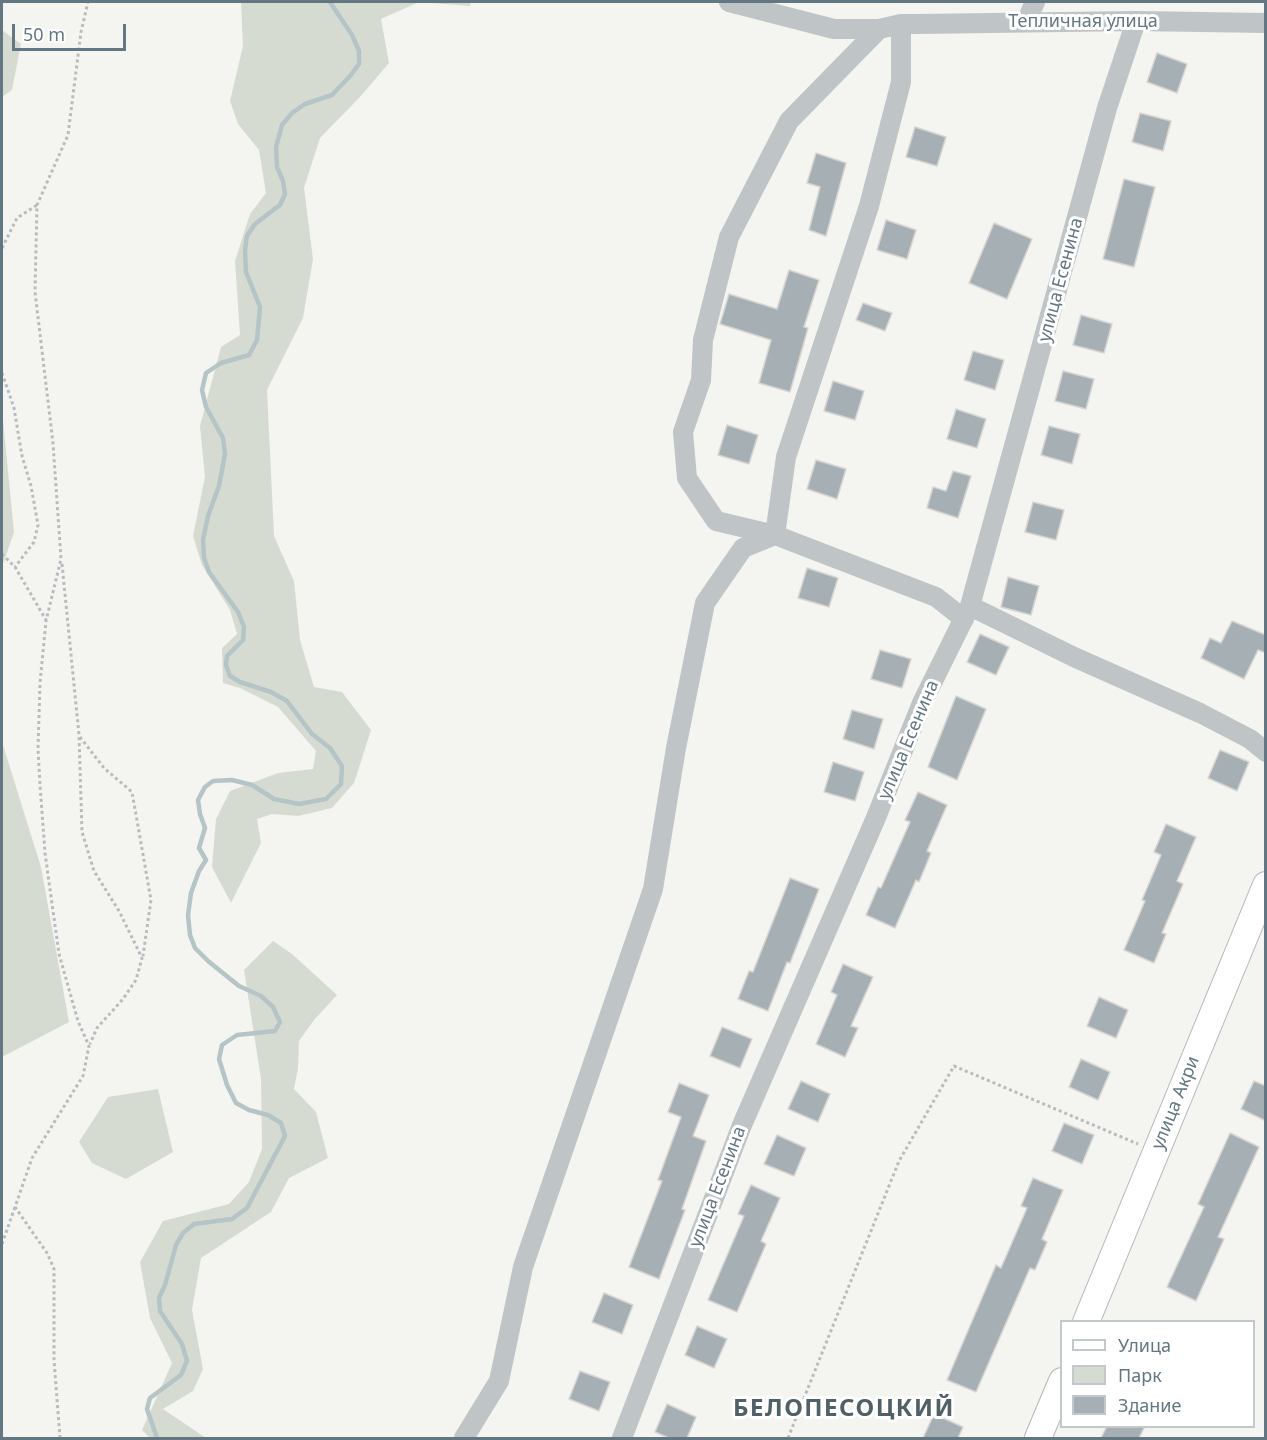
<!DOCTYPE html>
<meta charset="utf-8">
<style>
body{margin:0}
#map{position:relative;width:1267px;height:1440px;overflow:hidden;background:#f4f4f0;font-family:"Noto Sans",sans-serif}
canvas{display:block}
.frame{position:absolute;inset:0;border:3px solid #637782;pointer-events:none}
.legend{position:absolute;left:1060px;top:1320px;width:195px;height:108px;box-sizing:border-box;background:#fff;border:2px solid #c1c9cd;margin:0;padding:8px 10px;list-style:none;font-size:18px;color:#637782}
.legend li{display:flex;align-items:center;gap:12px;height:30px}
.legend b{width:30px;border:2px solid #c1c9cd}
.scale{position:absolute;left:12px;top:24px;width:114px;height:27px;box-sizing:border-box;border:3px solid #637782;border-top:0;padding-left:8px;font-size:18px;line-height:21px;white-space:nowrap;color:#637782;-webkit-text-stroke:4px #fff;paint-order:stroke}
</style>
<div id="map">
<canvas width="1267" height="1440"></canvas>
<div class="frame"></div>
<ul class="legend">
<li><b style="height:8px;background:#fff"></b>Улица</li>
<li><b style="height:16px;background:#d6dbd1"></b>Парк</li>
<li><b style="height:16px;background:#a6b0b4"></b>Здание</li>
</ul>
<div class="scale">50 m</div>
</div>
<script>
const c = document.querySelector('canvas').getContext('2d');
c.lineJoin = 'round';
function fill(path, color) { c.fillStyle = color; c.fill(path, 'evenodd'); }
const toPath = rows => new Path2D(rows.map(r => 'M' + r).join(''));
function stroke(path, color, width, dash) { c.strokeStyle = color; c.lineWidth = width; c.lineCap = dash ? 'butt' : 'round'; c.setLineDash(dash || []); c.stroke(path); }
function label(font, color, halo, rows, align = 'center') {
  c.font = font + ' "Noto Sans",sans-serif'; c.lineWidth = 6; c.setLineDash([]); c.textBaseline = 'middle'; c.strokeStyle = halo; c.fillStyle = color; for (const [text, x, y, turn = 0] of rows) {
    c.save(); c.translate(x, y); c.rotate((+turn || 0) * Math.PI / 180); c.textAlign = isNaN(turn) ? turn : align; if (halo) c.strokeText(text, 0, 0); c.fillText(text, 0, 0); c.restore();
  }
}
const green = toPath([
 [241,2,471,2,470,6,419,2,381,19,389,63,360,97,320,138,304,188,313,259,303,318,267,390,274,536,294,581,300,640,314,687,342,692,371,730,354,783,332,808,298,816,272,814,257,819,261,843,231,903,212,867,216,819,230,791,278,773,313,769,316,751,278,707,240,688,223,683,222,648,237,634,230,610,202,565,193,536,205,477,200,426,221,347,240,335,235,261,250,214,266,193,259,150,238,124,230,101,243,46],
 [2,30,21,44,12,90,2,97],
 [2,410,14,532,2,567],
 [2,742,41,867,69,1022,2,1057],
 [273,941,292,954,337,995,314,1020,299,1041,298,1068,294,1089,316,1112,328,1158,289,1178,271,1212,201,1258,192,1310,203,1369,193,1391,163,1409,206,1438,150,1438,142,1430,172,1363,150,1318,140,1262,163,1221,229,1204,249,1182,262,1149,261,1079,244,970],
 [158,1089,173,1152,126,1179,92,1163,79,1142,108,1097]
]);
const stream = toPath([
 [157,1438,147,1409,150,1398,181,1375,187,1361,182,1344,160,1311,159,1298,165,1285,176,1245,183,1233,194,1224,232,1219,247,1208,285,1136,281,1123,268,1115,249,1110,236,1103,227,1085,219,1059,222,1045,237,1035,275,1031,280,1022,273,1007,261,996,239,986,208,961,195,948,190,935,188,915,191,893,199,871,206,860,199,848,205,828,200,814,198,800,205,787,213,781,232,780,252,785,274,799,299,804,326,799,341,784,342,766,330,748,312,734,287,701,271,692,240,682,230,676,226,665,227,656,243,640,244,627,238,612,209,572,204,558,203,540,208,516,219,486,225,454,223,438,206,407,202,390,206,373,221,363,249,355,257,340,260,307,246,272,245,250,247,236,255,224,280,205,285,194,283,181,277,167,276,147,282,125,292,113,305,104,332,95,350,76,359,64,359,51,352,35,330,2]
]);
const building = toPath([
 [1157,53,1187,64,1177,93,1147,82,1157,53],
 [1140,113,1171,121,1163,151,1132,142,1140,113],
 [915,127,946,137,937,166,906,157,915,127],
 [816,153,846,163,826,236,809,230,820,187,807,183,816,153],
 [1124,179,1155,187,1134,267,1103,259,1124,179],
 [886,220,916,230,907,259,877,250,886,220],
 [994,223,1032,239,1007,299,969,283,994,223],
 [789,270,819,280,804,327,808,328,790,392,759,383,771,340,720,324,729,294,777,309,789,270],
 [863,303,892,313,885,331,856,320,863,303],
 [1081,315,1112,324,1104,353,1073,345,1081,315],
 [973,351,1004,360,995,390,964,380,973,351],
 [1063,371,1094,379,1086,409,1055,401,1063,371],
 [833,381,864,391,855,420,824,411,833,381],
 [956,409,986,419,977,448,947,439,956,409],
 [727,425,758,435,749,464,718,455,727,425],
 [1049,426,1080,434,1072,464,1041,455,1049,426],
 [816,460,846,469,837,499,807,489,816,460],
 [953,471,971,476,958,518,927,508,933,487,946,491,953,471],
 [1033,502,1064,510,1056,540,1025,532,1033,502],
 [807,568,838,578,829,607,798,598,807,568],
 [1008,577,1039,586,1031,615,1001,607,1008,577],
 [1232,621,1266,635,1266,653,1258,650,1244,679,1201,658,1210,638,1221,643,1232,621],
 [980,634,1009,647,996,675,967,662,980,634],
 [880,650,911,659,902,688,871,679,880,650],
 [956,696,986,709,957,780,928,767,956,696],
 [852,710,883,719,874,749,843,739,852,710],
 [1220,750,1249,762,1237,791,1208,778,1220,750],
 [833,762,864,772,855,801,824,792,833,762],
 [918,792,947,805,927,851,931,853,919,882,916,880,895,928,866,915,878,887,881,888,910,822,905,820,918,792],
 [1166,824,1196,837,1177,881,1183,884,1162,933,1166,934,1154,963,1124,950,1145,901,1142,900,1161,855,1154,852,1166,824],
 [790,878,819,889,790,963,787,962,768,1011,738,999,749,971,753,972,790,878],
 [843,964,873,977,851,1026,858,1028,845,1057,816,1044,837,995,831,992,843,964],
 [1099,997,1128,1010,1116,1038,1087,1026,1099,997],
 [722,1027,752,1039,740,1068,710,1056,722,1027],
 [1081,1059,1110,1072,1098,1100,1069,1087,1081,1059],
 [801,1081,830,1094,818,1122,788,1109,801,1081],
 [1254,1081,1266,1086,1266,1121,1241,1109,1254,1081],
 [679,1083,709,1095,693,1136,706,1141,682,1209,685,1210,659,1279,629,1267,662,1181,658,1180,681,1117,668,1112,679,1083],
 [1064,1123,1094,1135,1082,1164,1052,1151,1064,1123],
 [1230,1133,1259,1147,1218,1237,1224,1239,1196,1301,1167,1287,1204,1207,1198,1204,1230,1133],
 [777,1135,806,1148,794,1176,764,1164,777,1135],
 [1033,1178,1063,1190,1042,1239,1047,1242,1035,1270,1030,1268,976,1392,947,1380,996,1265,1001,1268,1027,1208,1021,1206,1033,1178],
 [751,1185,780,1198,761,1241,766,1244,737,1312,708,1300,744,1216,738,1214,751,1185],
 [604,1293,633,1305,622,1334,592,1322,604,1293],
 [697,1326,727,1339,714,1368,685,1355,697,1326],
 [580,1371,610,1382,599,1411,569,1399,580,1371],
 [667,1404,696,1417,687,1438,669,1438,655,1432,667,1404],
 [934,1414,963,1427,958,1438,923,1438,934,1414],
 [1107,1426,1145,1426,1139,1438,1101,1438,1107,1426]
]);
const path = toPath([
 [2,248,17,218,37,205],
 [2,373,14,408,22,456,31,486,38,525,34,542,15,567],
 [2,554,15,567,46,620],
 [62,564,79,735,82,832,94,871,119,911,142,958,136,980,123,999,97,1028,90,1044],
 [80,737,104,768,132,792,151,900,143,956],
 [2,1244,15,1207],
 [1062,1321,1064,1322],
 [60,1438,54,1360,54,1269,47,1253,15,1207,32,1158,83,1076,89,1046,78,1021,59,954,45,853,40,785,38,749,40,683,46,621,61,559,53,443,35,292,37,205,68,135,81,32,88,2],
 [788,1438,899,1161,954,1066,1138,1144]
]);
const minor = toPath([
 [729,2,834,29,879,29,901,24,918,24,1136,21,1266,23],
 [1026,22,1035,2],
 [879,29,789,121,729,237,703,340,701,380,683,432,687,478,716,521,775,535,936,597,964,619],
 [970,606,1074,657,1200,713,1250,739,1266,752],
 [464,1438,499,1381,523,1267,653,889,676,748,705,603,743,548,775,535,786,457,869,206,901,82,901,24],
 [622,1438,742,1125,875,820,922,703,970,606,1107,108,1136,21]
]);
const major = toPath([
 [1086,1322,1266,885],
 [1038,1438,1062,1381]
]);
const streetNames = [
 ["Тепличная улица",1083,22],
 ["улица Есенина",1061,280,-75],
 ["улица Есенина",909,740,-67],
 ["улица Акри",1176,1103,-68],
 ["улица Есенина",718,1187,-69]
];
const districtNames = [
 ["БЕЛОПЕСОЦКИЙ",844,1409]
];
fill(green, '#d6dbd1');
stroke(stream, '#b5c4c6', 4.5);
fill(building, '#a6b0b4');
stroke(building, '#d6d5d3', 1.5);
stroke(major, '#b2b7ba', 28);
stroke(path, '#b9bcbe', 3, [3, 3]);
stroke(minor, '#bfc4c6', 20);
stroke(major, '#fff', 26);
label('18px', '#637782', '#fff', streetNames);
c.letterSpacing = '1.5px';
label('bold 24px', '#516067', '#fff', districtNames);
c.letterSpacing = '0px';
</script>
